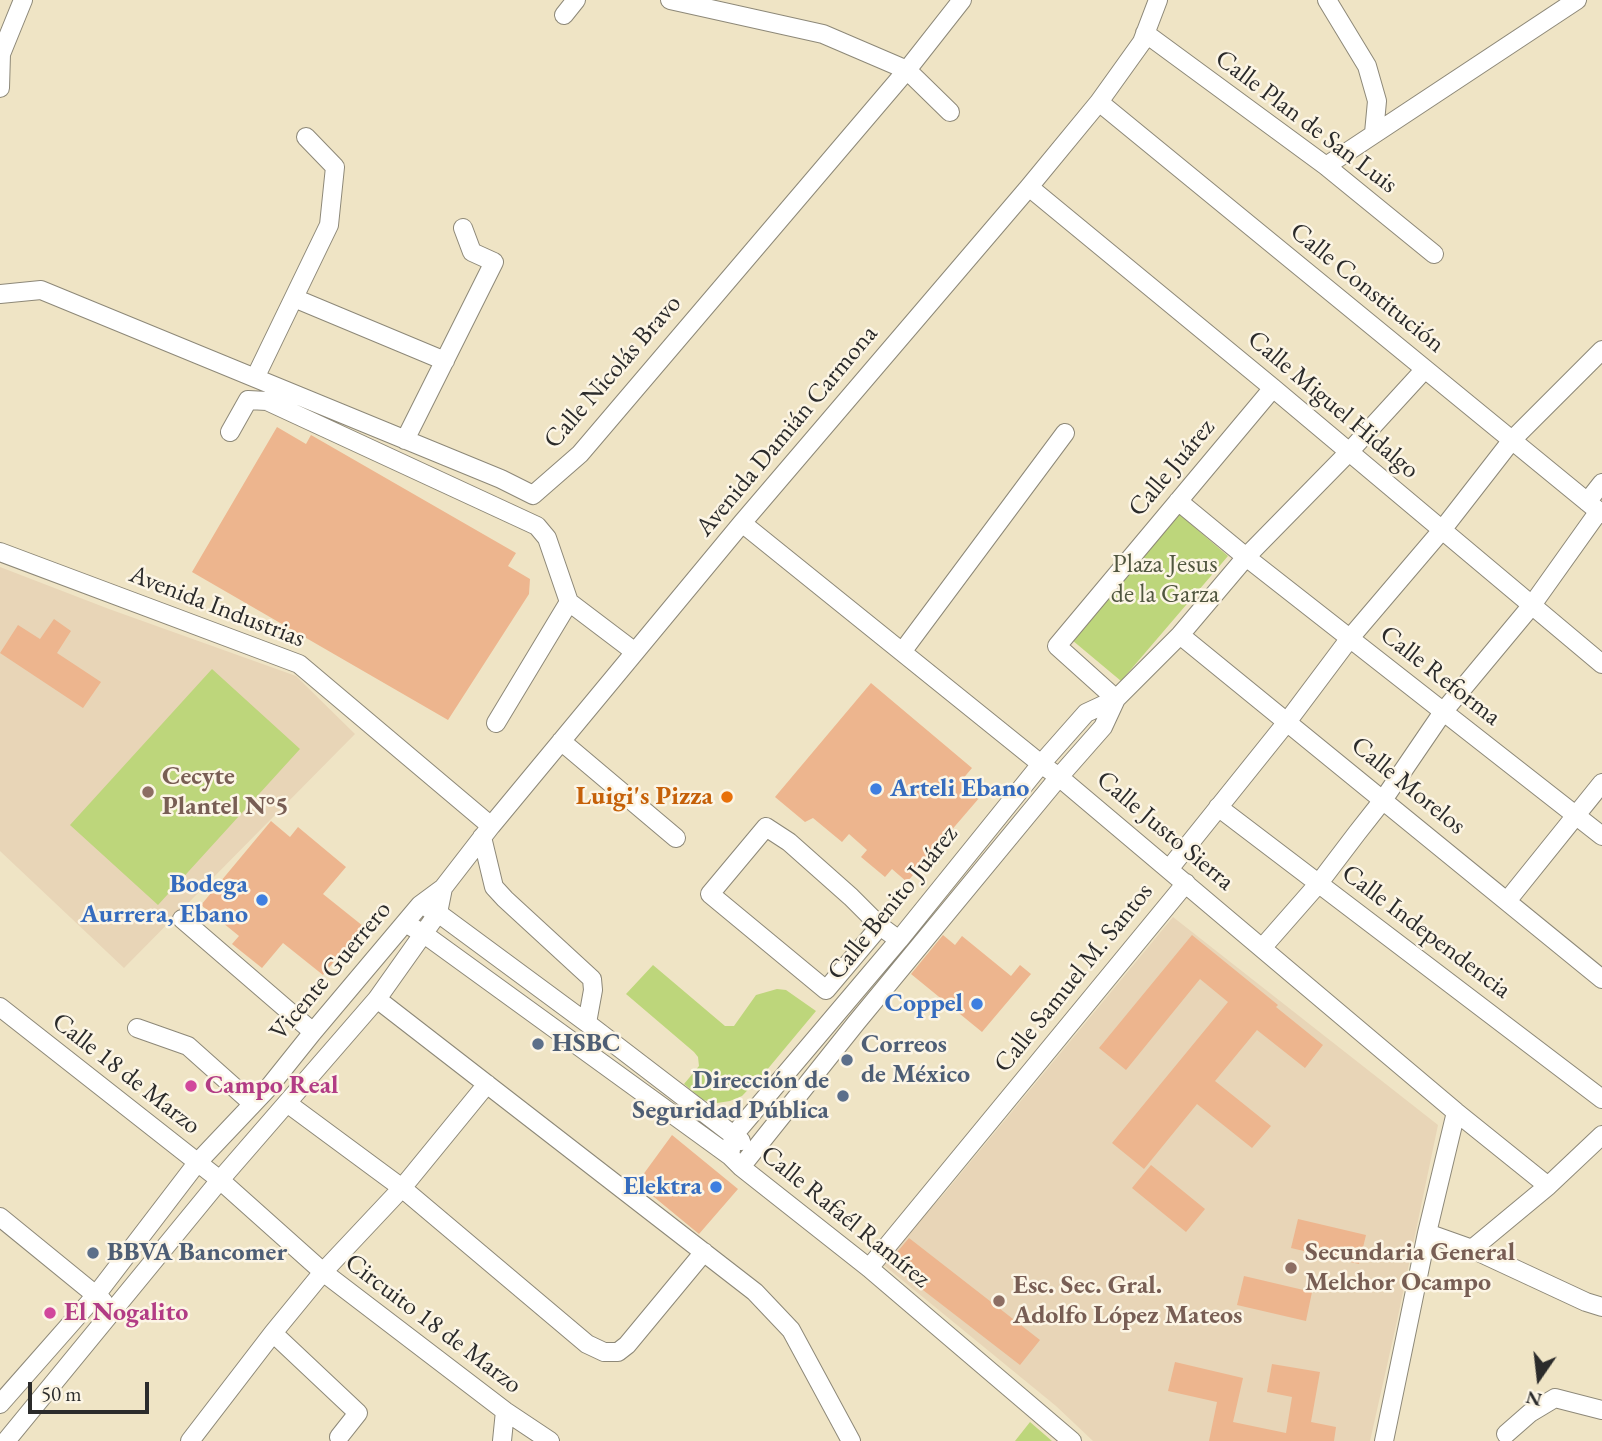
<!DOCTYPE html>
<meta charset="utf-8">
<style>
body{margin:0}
#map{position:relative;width:1602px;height:1441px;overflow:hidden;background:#efe4c5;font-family:"EB Garamond",serif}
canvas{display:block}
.north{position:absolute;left:1504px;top:1343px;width:70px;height:70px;-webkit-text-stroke:5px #fcf5e5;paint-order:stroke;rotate:194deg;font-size:19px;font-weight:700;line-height:28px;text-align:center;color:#2b2b2b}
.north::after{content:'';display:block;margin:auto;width:24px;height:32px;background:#2b2b2b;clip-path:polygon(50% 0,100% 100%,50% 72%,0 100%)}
.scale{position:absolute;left:28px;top:1382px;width:121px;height:32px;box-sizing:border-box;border:4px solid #2b2b2b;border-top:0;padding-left:9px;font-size:21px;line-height:24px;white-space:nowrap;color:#2b2b2b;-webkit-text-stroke:5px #fcf5e5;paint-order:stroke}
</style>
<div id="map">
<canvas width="1602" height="1441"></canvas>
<div class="north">N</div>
<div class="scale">50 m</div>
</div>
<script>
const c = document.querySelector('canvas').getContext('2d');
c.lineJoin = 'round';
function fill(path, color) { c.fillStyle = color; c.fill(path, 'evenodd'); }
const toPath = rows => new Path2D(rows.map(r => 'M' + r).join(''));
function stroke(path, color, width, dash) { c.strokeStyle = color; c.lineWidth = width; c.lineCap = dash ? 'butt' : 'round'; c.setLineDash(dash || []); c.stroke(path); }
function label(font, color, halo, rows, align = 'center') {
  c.font = font + ' "EB Garamond",serif'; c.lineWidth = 5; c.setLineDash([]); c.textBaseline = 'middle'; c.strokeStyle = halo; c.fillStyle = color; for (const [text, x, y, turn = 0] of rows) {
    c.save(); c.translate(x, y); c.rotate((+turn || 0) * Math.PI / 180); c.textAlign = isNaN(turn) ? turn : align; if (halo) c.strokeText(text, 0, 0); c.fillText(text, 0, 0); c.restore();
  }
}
const built = toPath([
 [0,567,109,609,296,676,355,734,124,968,0,851],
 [1173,917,1438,1125,1397,1321,1370,1441,1093,1441,1056,1406,880,1262,943,1195]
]);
const green = toPath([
 [1179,514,1228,556,1121,681,1072,640],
 [212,669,300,749,158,905,70,825],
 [653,965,725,1026,734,1026,756,995,777,989,786,990,816,1011,766,1071,742,1096,730,1101,717,1103,703,1100,684,1084,699,1066,698,1057,694,1052,626,994],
 [1030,1422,1052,1441,1015,1441]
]);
const building = toPath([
 [277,427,306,444,311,435,516,553,508,566,530,579,529,594,448,720,192,572],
 [54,619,71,631,57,653,101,682,83,708,0,653,18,625,40,639],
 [871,683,972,768,961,781,980,797,907,882,892,869,885,877,861,857,867,850,849,834,842,842,813,818,805,822,775,797],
 [271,821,290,837,298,827,346,867,323,894,363,926,323,975,283,943,262,968,232,944,239,936,201,905],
 [943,935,955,945,962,936,1011,976,1020,965,1031,974,982,1032,911,974],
 [1192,935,1278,1005,1276,1007,1323,1045,1305,1068,1257,1030,1215,1081,1271,1126,1252,1148,1197,1104,1144,1169,1112,1143,1228,1002,1200,979,1126,1070,1099,1048],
 [672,1135,738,1189,699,1234,637,1183],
 [1151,1165,1205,1209,1186,1232,1132,1188],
 [1298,1219,1366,1235,1359,1264,1291,1248],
 [909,1238,1040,1340,1020,1365,888,1263],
 [1244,1276,1312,1292,1306,1321,1237,1305],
 [1175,1362,1243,1378,1233,1422,1286,1433,1292,1397,1267,1392,1272,1364,1320,1372,1311,1422,1336,1427,1334,1441,1209,1441,1217,1402,1168,1391]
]);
const minor = toPath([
 [670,0,823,34,907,70,950,112],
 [1327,0,1367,66,1377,101,1374,133],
 [564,15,576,0],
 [1145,33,1326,166,1434,254],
 [0,88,1,54,23,0],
 [1099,102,1602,514],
 [1326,166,1577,0],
 [1029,187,1273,388,1602,664],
 [0,294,41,290,501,479,533,495,580,454,907,70,962,0],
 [294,298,445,361],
 [255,378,329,225,335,167,306,137],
 [230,432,248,400,267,401,537,526,547,538,569,602,635,652],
 [405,440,494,262,472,252,463,228],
 [1178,501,1246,557,1602,836],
 [1587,502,1602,483],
 [742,523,1041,764,1059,777,1456,1112,1548,1186],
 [0,552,299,664,491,826],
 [1180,635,1602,979],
 [902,652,1065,433],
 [1116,699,1057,646,1273,388],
 [496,723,569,602],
 [561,741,676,838],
 [1218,807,1602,1099],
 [482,837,494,887,505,899,592,979,593,990,587,1023],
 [1169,869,1287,722,1350,638,1442,530,1512,440,1602,350],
 [1507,901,1602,783],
 [429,909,438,913,587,1023,741,1141],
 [182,919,313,1032],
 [405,923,424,934,730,1156,741,1167,869,1268,1072,1441],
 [880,926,826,990,710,894,766,827,789,842,851,897,880,926,899,940],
 [1262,948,1319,883,1357,833,1383,800,1443,712,1532,605,1599,511],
 [377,999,755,1292,791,1330,851,1441],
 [0,1007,220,1180,323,1272,505,1411,550,1441],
 [137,1028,188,1046,253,1104],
 [287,1103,402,1188,587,1344,604,1352,618,1352,627,1345,704,1252],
 [730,1156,733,1136,899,940,1041,764,1086,713,1116,699,1180,635,1246,557,1349,452,1425,369],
 [741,1167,856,1023,1059,777,1103,727,1116,699],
 [0,1217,103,1301],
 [1427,1233,1472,1249,1586,1302,1602,1307],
 [1472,1249,1548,1186,1602,1135],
 [869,1268,1186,883],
 [273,1333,358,1413,339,1437],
 [0,1404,96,1295,197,1163,269,1087,313,1032,420,905,443,888,491,826,742,523,1029,187,1099,102,1142,42,1158,0],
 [1506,1434,1530,1413,1555,1398,1602,1410],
 [6,1441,220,1180,377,999,438,913,443,888],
 [190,1441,273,1333,323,1272,402,1188,487,1084],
 [502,1441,505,1411],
 [1384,1441,1427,1233,1456,1112]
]);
const markers = [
 [876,789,7,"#3f7fe0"],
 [148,792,7,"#8d6e63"],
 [727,797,7,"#e8710a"],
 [262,900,7,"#3f7fe0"],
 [977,1004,7,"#3f7fe0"],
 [538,1044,7,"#5c6f8a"],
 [847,1060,7,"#5c6f8a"],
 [191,1086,7,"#d1479c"],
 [843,1096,7,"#5c6f8a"],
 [716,1187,7,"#3f7fe0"],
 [93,1253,7,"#5c6f8a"],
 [1291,1268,7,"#8d6e63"],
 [999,1301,7,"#8d6e63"],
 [50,1313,7,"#d1479c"]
];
const streetNames = [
 ["Calle Plan de San Luis",1306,122,37],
 ["Calle Constitución",1367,288,39],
 ["Calle Nicolás Bravo",613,372,-49],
 ["Calle Miguel Hidalgo",1333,405,40],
 ["Avenida Damián Carmona",787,431,-50],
 ["Calle Juárez",1172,468,-50],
 ["Avenida Industrias",217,607,21],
 ["Calle Reforma",1440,676,38],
 ["Calle Morelos",1408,786,39],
 ["Calle Justo Sierra",1165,831,40],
 ["Calle Benito Juárez",893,903,-51],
 ["Calle Independencia",1426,932,37],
 ["Vicente Guerrero",331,971,-50],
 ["Calle Samuel M. Santos",1074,978,-51],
 ["Calle 18 de Marzo",126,1074,38],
 ["Calle Rafaél Ramírez",845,1217,39],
 ["Circuito 18 de Marzo",433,1324,37]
];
const parkNames = [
 ["Plaza Jesus",1165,565],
 ["de la Garza",1165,595]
];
const educationNames = [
 ["Cecyte",162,777],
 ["Plantel N°5",162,807],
 ["Secundaria General",1305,1253],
 ["Melchor Ocampo",1305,1283],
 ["Esc. Sec. Gral.",1013,1286],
 ["Adolfo López Mateos",1013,1316]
];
const shopNames = [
 ["Arteli Ebano",890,789,"left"],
 ["Bodega",248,885],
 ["Aurrera, Ebano",248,915],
 ["Coppel",963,1004],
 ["Elektra",702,1187]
];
const foodNames = [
 ["Luigi's Pizza",713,797]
];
const serviceNames = [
 ["HSBC",552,1044],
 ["Correos",861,1045],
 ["de México",861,1075],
 ["Dirección de",829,1081,"right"],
 ["Seguridad Pública",829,1111,"right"],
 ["BBVA Bancomer",107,1253]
];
const hotelNames = [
 ["Campo Real",205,1086],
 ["El Nogalito",64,1313]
];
fill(built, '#e8d5b7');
fill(green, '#bdd67b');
fill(building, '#edb58e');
stroke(minor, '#8d8878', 20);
stroke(minor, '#fff', 18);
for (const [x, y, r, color] of markers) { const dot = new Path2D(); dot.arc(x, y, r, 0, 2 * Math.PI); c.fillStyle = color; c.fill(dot); stroke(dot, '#fcf5e5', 2.5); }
label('26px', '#2b2b2b', '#fcf5e5', streetNames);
label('26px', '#50563f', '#fcf5e5', parkNames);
label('bold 26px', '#785e54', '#fcf5e5', educationNames, 'left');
label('bold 26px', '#366cbe', '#fcf5e5', shopNames, 'right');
label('bold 26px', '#c56008', '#fcf5e5', foodNames, 'right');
label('bold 26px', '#4e5e75', '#fcf5e5', serviceNames, 'left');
label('bold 26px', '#b23c85', '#fcf5e5', hotelNames, 'left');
</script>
